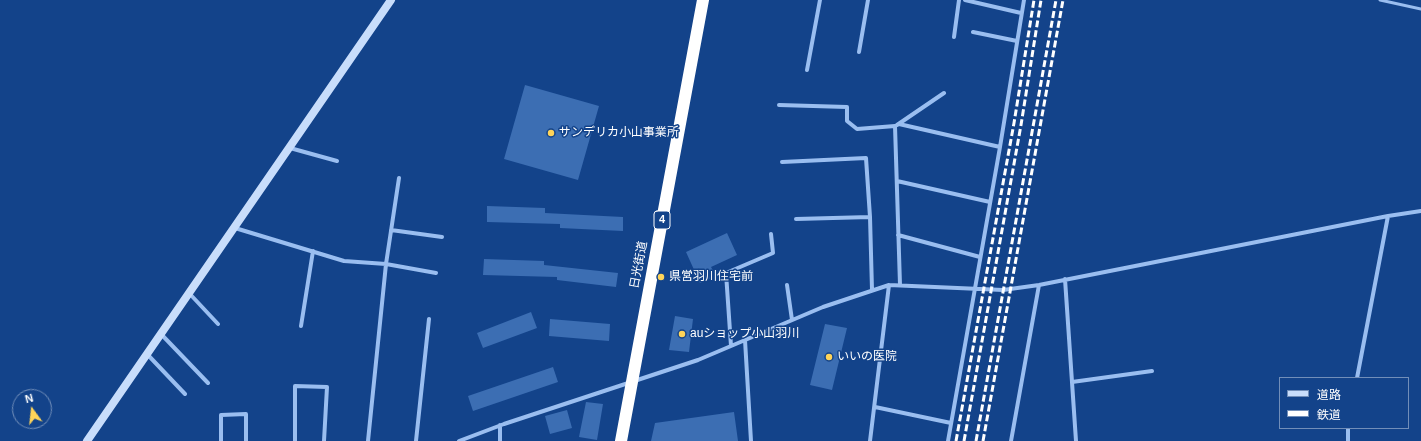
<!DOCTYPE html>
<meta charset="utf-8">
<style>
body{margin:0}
#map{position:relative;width:1421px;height:441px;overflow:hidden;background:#13438a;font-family:Arial,"Noto Sans JP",sans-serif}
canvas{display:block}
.legend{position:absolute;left:1279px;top:377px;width:130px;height:52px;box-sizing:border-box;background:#13438a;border:1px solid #718eb9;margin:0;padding:5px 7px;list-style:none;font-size:12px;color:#fff}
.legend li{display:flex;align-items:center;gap:8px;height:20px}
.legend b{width:20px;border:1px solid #718eb9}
.north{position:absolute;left:12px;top:389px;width:40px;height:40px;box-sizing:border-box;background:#13438a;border:1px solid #718eb9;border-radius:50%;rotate:345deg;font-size:11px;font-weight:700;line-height:16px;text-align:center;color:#fff}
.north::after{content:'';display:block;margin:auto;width:14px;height:18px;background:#ffd459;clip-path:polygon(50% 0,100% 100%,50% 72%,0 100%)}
</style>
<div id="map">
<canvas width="1421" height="441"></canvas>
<ul class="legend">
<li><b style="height:5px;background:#c8ddfb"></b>道路</li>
<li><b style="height:5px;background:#fff"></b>鉄道</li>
</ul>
<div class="north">N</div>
</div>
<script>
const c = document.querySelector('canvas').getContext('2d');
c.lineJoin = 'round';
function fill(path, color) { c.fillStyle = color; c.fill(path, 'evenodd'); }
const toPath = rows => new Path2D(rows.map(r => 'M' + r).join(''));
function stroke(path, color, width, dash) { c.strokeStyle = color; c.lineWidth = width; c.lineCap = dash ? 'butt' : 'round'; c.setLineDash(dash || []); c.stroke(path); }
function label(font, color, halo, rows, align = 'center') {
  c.font = font + ' Arial,"Noto Sans JP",sans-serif'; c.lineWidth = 3; c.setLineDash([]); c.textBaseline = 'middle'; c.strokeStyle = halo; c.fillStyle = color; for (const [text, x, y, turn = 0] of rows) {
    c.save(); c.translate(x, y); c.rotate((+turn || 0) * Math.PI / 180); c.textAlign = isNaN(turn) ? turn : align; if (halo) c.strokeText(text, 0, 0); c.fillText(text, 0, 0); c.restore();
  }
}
const building = toPath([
 [525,85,599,106,578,180,504,159],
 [487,206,545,208,545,213,623,217,623,231,560,228,560,224,487,222],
 [727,233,737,255,711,267,716,276,700,283,686,252],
 [484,259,544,261,544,265,618,273,616,287,557,280,557,277,483,275],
 [531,312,537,328,483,348,477,333],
 [675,316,693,319,689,352,669,350],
 [550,319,610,324,609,341,549,336],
 [825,324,847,328,832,390,810,385],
 [553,367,558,382,473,411,468,396],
 [586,402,603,404,597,440,579,437],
 [567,410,572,428,550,434,545,416],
 [734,412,738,441,651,441,655,423]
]);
const lane = toPath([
 [1380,0,1421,9]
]);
const street = toPath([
 [965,0,1021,13],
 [973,32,1017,41],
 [954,37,959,0],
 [859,52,868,0],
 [807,70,820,0],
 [779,105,847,107,847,121,857,129,895,126,900,285],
 [899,124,1000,147],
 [897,125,944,93],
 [290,148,337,161],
 [782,162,866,158,870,217,872,290],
 [897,181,990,202],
 [796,219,870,217],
 [235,228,344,261,386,264,436,273],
 [391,230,442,237],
 [898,235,980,257],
 [1065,279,1076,441],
 [787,285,792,320],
 [189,293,218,324],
 [301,326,313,251],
 [161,334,208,383],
 [745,340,751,441],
 [731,346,726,273,773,253,771,234],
 [147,354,185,394],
 [1357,378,1388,216],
 [1072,382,1152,371],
 [875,407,951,423],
 [1348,428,1348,441],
 [221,441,221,415,246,414,246,441],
 [295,441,295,386,327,387,324,441],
 [368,441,386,264,399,178],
 [416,441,429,319],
 [459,441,504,424,698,360,823,307,889,285,1003,290,1039,285,1388,216,1421,211],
 [500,441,500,425],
 [870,441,889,285],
 [948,441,1000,147,1024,0],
 [1011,441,1039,285]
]);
const secondary = toPath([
 [87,441,391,0]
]);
const highway = toPath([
 [621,441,703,0]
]);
const rail = toPath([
 [956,441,1014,123,1034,0],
 [964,441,1021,125,1041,0],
 [976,441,1056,0],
 [983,441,1063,0]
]);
const markers = [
 [551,133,4,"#ffd459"],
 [661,277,4,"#ffd459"],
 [682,334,4,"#ffd459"],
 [829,357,4,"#ffd459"]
];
const shields = [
 [662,220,16]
];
const shieldNames = [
 ["4",662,220]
];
const poiNames = [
 ["サンデリカ小山事業所",559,133],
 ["県営羽川住宅前",669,277],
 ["auショップ小山羽川",690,334],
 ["いいの医院",837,357]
];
const streetNames = [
 ["日光街道",639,265,-79]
];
fill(building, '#3c6eb3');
stroke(lane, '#9abef0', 3);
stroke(street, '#9abef0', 4);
stroke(secondary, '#c8ddfb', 8);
stroke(highway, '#fff', 12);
stroke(rail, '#fff', 3, [7, 3]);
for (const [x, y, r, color] of markers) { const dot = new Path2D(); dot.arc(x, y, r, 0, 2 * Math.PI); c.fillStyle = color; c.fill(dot); stroke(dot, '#13438a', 1.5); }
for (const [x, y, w] of shields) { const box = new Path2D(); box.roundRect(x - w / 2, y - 9, w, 18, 3); c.fillStyle = '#13438a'; c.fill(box); stroke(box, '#fff', 1); }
label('bold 11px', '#fff', null, shieldNames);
label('12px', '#fff', '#13438a', poiNames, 'left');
label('12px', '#fff', '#13438a', streetNames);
</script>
